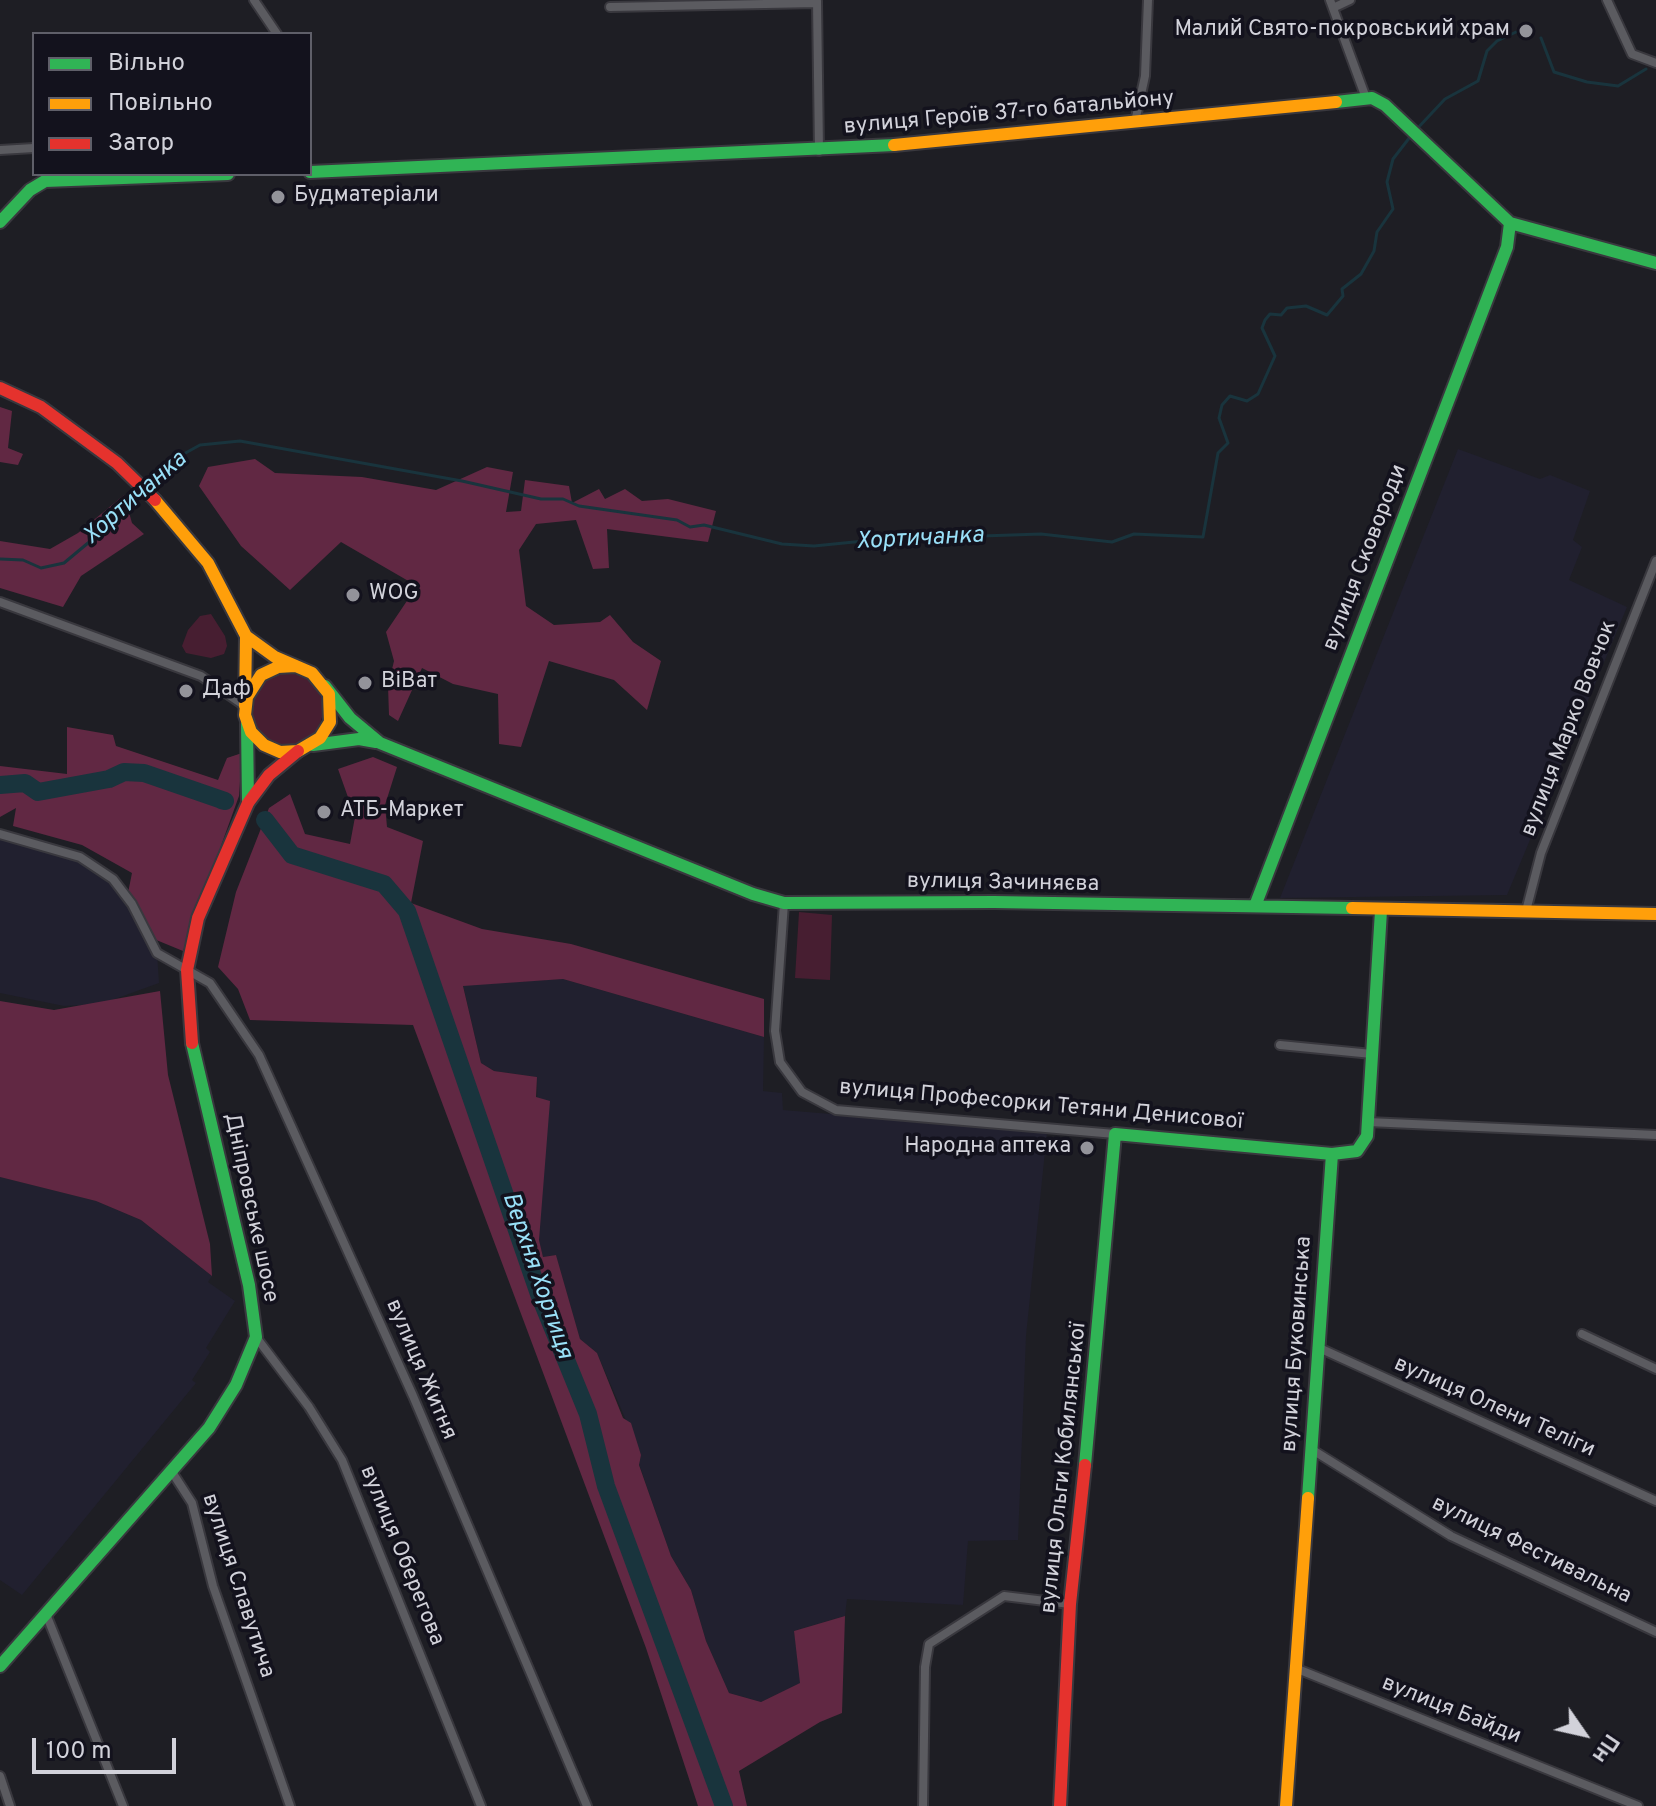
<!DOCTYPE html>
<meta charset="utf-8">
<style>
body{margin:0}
#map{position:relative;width:1656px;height:1806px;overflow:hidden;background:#1e1e24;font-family:Overpass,sans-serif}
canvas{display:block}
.legend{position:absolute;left:32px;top:32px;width:280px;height:144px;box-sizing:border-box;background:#13121d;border:2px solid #5f5f69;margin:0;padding:10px 14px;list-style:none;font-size:24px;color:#d2d2da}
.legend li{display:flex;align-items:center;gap:16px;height:40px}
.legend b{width:40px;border:2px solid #5f5f69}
.north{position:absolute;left:1544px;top:1694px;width:80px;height:80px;-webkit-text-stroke:6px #13121d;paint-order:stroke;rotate:124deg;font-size:22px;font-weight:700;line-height:32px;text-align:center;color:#d2d2da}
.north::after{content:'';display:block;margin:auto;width:28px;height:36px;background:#d2d2da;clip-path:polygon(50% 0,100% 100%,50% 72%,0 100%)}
.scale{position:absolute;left:32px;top:1738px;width:144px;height:36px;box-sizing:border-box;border:4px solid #d2d2da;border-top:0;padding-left:10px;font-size:24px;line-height:28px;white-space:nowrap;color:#d2d2da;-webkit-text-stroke:6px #13121d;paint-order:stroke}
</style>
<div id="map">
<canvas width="1656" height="1806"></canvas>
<ul class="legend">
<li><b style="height:10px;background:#30b455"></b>Вільно</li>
<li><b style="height:10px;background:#ff9f0a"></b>Повільно</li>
<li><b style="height:10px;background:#e5322d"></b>Затор</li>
</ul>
<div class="north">Пн</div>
<div class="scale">100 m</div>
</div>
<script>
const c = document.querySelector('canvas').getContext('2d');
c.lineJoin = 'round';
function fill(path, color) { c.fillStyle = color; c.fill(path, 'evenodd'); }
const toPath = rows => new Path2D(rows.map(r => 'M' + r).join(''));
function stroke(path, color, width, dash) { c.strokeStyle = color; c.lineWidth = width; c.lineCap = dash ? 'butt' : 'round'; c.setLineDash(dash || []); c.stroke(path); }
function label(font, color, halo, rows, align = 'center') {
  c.font = font + ' Overpass,sans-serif'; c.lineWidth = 7; c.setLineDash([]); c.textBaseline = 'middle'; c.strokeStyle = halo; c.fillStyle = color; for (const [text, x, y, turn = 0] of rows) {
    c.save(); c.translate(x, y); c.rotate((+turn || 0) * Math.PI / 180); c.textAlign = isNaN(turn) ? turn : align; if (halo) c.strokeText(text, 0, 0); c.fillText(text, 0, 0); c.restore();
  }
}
const built = toPath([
 [1458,449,1540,479,1550,475,1590,491,1573,540,1582,547,1569,580,1627,607,1507,895,1280,898],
 [0,834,58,849,113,879,157,953,159,983,101,1004,64,1006,0,993],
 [563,979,764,1037,763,1091,782,1093,783,1110,1047,1132,1026,1336,1018,1540,968,1541,963,1605,847,1599,845,1616,794,1631,801,1683,761,1702,729,1693,706,1641,691,1590,671,1556,639,1464,641,1455,597,1353,580,1339,556,1255,543,1257,539,1241,537,1077,494,1071,481,1063,463,985],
 [0,1177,96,1201,141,1220,212,1276,208,1282,235,1301,206,1348,210,1352,192,1380,196,1383,22,1595,0,1580]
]);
const green = toPath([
 [211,614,225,636,227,646,224,654,211,658,186,653,182,646,188,630,200,616],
 '251 709a36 36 0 1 1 72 0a36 36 0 1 1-72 0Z',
 [799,912,832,915,830,980,795,978]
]);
const forest = toPath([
 [0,407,12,411,8,448,23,454,18,465,0,462],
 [255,459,275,473,362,477,436,490,487,467,513,472,506,512,521,511,525,480,569,486,572,503,599,489,605,499,625,489,642,501,668,499,716,511,708,542,607,529,609,568,593,569,576,520,536,524,519,550,526,606,554,625,600,622,610,615,633,642,661,661,647,710,614,680,549,661,521,747,499,744,498,694,453,684,422,668,398,721,389,715,388,686,394,661,386,632,417,586,341,542,290,590,241,546,199,486,208,467],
 [124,495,132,523,144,534,81,576,63,607,0,588,0,541,50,549,78,533],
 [67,727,113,735,116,746,218,780,227,758,242,753,239,796,183,951,149,937,127,898,132,873,82,845,13,826,16,808,0,817,0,766,67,774],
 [373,757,397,767,385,805,387,827,423,841,411,903,482,929,571,944,764,999,764,1037,563,979,463,986,481,1063,494,1071,537,1077,536,1097,550,1101,539,1240,543,1257,556,1255,580,1339,597,1353,623,1418,631,1423,641,1455,639,1465,671,1556,691,1590,706,1641,729,1693,761,1702,800,1683,794,1631,845,1616,842,1713,820,1722,739,1771,747,1806,698,1806,646,1648,413,1025,250,1020,238,989,218,967,236,892,269,808,290,794,305,834,350,844,355,817,338,769],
 [160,991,168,1075,210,1244,212,1276,141,1220,96,1201,0,1177,0,1001,54,1010]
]);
const stream = toPath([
 [1541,38,1554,72,1587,82,1618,86,1646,69],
 [1415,131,1445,99,1478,81,1487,51,1497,41,1516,32],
 [147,486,180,456,200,445,240,441,462,481,541,499,563,499,579,506,677,520,690,527,704,525,782,544,814,546,864,541,901,545,922,538,1041,534,1112,542,1134,534,1203,537,1218,453,1228,443,1219,418,1222,405,1230,396,1247,401,1258,394,1275,356,1262,328,1265,320,1270,314,1281,315,1287,308,1306,306,1327,315,1343,296,1342,289,1361,274,1374,251,1377,232,1393,209,1387,182,1393,159,1410,137],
 [0,559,23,560,41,568,64,563,118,518,142,492]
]);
const river = toPath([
 [0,785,25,783,38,792,109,779,124,772,144,773,225,801,221,800],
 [265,820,292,855,384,884,407,911,539,1294,588,1414,606,1486,724,1806]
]);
const street = toPath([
 [254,0,277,34],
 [1330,0,1366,98],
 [1607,0,1632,54,1656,63],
 [817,1,819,151],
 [610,7,817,3],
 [1333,8,1350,0],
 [1135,122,1145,76,1148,0],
 [0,150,34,148],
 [0,602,201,676,245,706],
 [0,834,80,857,113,879,132,904,157,953,210,983,259,1055,413,1396,587,1806],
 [784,903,775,1031,780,1062,802,1092,836,1110,1115,1134],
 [1526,911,1541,853,1656,561],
 [1280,1045,1372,1054],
 [1368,1122,1656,1135],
 [1582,1334,1656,1369],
 [256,1337,309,1407,342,1460,481,1806],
 [1317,1347,1656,1501],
 [1311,1449,1451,1536,1656,1632],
 [172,1472,192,1503,213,1586,290,1806],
 [46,1614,123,1806],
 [1295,1668,1638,1806],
 [0,1776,10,1806],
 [923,1806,925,1667,929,1644,1004,1596,1070,1604]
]);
const fast = toPath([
 [1336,102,1372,98,1385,105,1510,223,1656,263],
 [310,172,894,145],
 [0,222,30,190,45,181,228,174],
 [325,686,350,718,380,743,753,894,784,903,994,902,1352,908],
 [247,724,248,803],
 [313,745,359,739,376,742],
 [1255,906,1507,247,1510,223],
 [1085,1465,1115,1134,1332,1154],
 [1308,1498,1332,1154,1357,1151,1367,1136,1381,911],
 [0,1666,209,1428,236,1385,256,1337,249,1285,192,1043]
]);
const slow = toPath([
 [894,145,1336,102],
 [155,500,208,563,246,636,245,706],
 [246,636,275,657,312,673,329,694,330,722,320,738,298,751,280,752,264,745,251,732,245,715,247,697,261,675,278,667,295,666],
 [1352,908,1656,914],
 [1286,1806,1308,1498]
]);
const jam = toPath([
 [0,388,41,407,117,463,155,500],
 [192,1043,187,970,198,918,248,803,269,775,298,751],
 [1060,1806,1070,1604,1085,1465]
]);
const markers = [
 [1526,31,8,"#93939a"],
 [278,197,8,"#93939a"],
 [353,595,8,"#93939a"],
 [365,683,8,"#93939a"],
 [186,691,8,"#93939a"],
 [324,812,8,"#93939a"],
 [1087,1148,8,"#93939a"]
];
const poiNames = [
 ["Малий Свято-покровський храм",1510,31,"right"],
 ["Будматеріали",294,197],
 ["WOG",369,595],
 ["ВіВат",381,683],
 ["Даф",202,691],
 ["АТБ-Маркет",340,812],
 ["Народна аптека",1071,1148,"right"]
];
const streetNames = [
 ["вулиця Героїв 37-го батальйону",1009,114,-5],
 ["вулиця Сковороди",1366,558,-69],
 ["вулиця Марко Вовчок",1570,729,-69],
 ["вулиця Зачиняєва",1003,884,1],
 ["вулиця Професорки Тетяни Денисової",1041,1106,5],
 ["Дніпровське шосе",250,1208,78],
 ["вулиця Буковинська",1298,1344,-86],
 ["вулиця Житня",420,1370,67],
 ["вулиця Олени Теліги",1494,1408,24],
 ["вулиця Ольги Кобилянської",1065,1468,-84],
 ["вулиця Фестивальна",1531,1551,26],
 ["вулиця Оберегова",401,1556,68],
 ["вулиця Славутича",237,1586,72],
 ["вулиця Байди",1451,1711,22]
];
const waterNames = [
 ["Хортичанка",136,499,-41],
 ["Хортичанка",920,540,-3],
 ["Верхня Хортиця",536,1276,71]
];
fill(built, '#21202f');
fill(green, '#471e31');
fill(forest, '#612843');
stroke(stream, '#19343d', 3);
stroke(river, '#19343d', 18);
stroke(street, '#39383e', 12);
stroke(fast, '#39383e', 16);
stroke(slow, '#39383e', 16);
stroke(jam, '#39383e', 16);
stroke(street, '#5b5b60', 8);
stroke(fast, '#30b455', 12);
stroke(slow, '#ff9f0a', 12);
stroke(jam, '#e5322d', 12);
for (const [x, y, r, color] of markers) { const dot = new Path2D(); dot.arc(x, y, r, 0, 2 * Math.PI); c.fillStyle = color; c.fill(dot); stroke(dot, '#13121d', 3); }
label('22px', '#d2d2da', '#13121d', poiNames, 'left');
label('22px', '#d2d2da', '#13121d', streetNames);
label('italic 24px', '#99e0f8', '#13121d', waterNames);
</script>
